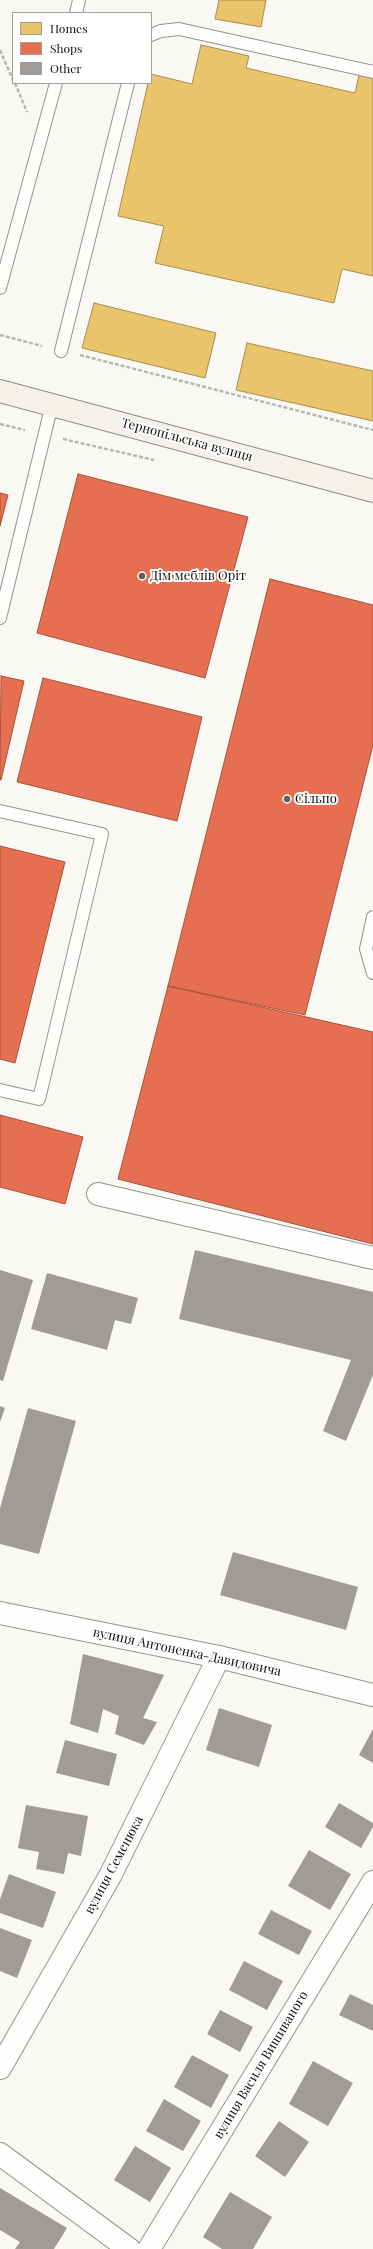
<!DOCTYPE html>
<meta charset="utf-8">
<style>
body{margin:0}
#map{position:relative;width:373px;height:2249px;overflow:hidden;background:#faf8f2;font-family:"Playfair Display",serif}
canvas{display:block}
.legend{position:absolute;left:12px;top:12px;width:140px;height:72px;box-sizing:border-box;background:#fff;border:1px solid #9f9f9f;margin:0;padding:5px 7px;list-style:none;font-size:12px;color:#0e0e0e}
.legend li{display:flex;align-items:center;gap:8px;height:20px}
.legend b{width:20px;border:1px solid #9f9f9f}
</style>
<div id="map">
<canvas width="373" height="2249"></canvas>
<ul class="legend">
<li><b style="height:11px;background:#e9c46a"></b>Homes</li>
<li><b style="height:11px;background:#e76f51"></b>Shops</li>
<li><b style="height:11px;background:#9e9b98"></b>Other</li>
</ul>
</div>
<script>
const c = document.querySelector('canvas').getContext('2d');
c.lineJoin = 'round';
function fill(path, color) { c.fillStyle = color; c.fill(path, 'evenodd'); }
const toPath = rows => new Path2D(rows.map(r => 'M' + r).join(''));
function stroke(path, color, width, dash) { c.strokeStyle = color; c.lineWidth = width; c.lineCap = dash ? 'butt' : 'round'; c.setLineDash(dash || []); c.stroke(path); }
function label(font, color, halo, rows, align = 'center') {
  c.font = font + ' "Playfair Display",serif'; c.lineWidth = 4; c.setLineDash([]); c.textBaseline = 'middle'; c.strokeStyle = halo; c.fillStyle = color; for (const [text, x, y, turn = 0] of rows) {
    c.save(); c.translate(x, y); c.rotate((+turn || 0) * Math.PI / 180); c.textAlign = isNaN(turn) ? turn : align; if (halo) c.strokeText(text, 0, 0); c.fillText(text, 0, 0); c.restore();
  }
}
const homes = toPath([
 [219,0,266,0,261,27,215,19,219,0],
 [201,45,249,56,246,68,355,93,359,75,373,78,373,276,342,269,334,303,155,263,164,226,118,216,148,83,151,83,151,74,192,84,201,45],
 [94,303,216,333,205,378,82,348,94,303],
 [247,343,373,371,373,421,236,390,247,343]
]);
const shops = toPath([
 [78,474,248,517,205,678,37,633,78,474],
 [0,493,8,495,0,526,0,493],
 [270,579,373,605,373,745,305,1015,168,986,270,579],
 [1,676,24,681,1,780,0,780,1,676],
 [43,678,202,717,177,821,17,782,43,678],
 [0,846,65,862,15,1063,0,1059,0,846],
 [168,986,373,1032,373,1244,118,1179,168,986],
 [0,1115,83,1137,65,1204,0,1187,0,1115]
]);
const building = toPath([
 [195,1250,373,1292,373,1375,346,1441,323,1431,351,1360,179,1319],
 [0,1270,33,1280,3,1381,0,1380],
 [47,1273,138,1298,131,1324,115,1320,107,1350,31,1329],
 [0,1406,5,1408,0,1422],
 [28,1408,76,1421,39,1554,0,1544,0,1508],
 [233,1552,358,1587,346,1630,220,1595],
 [83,1654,164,1675,143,1718,157,1722,144,1745,115,1734,119,1716,103,1709,98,1733,70,1724],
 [219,1708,272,1725,259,1767,206,1750],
 [373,1729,373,1763,359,1755],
 [65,1740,117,1754,109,1786,56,1773],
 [339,1803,373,1823,373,1827,361,1848,325,1827],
 [26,1805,88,1816,81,1856,68,1853,64,1874,36,1869,39,1852,18,1848],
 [309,1850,351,1874,330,1910,288,1886],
 [9,1874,56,1892,43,1928,0,1913,0,1899],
 [271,1910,312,1931,299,1955,258,1934],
 [0,1928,32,1940,17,1978,0,1971],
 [244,1961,283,1981,267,2010,229,1990],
 [350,1994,373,2005,373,2031,339,2015],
 [220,2010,253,2027,240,2052,207,2034],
 [192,2055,229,2075,211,2108,174,2087],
 [313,2061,353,2083,328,2126,289,2104],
 [164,2099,201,2121,183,2151,146,2131],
 [279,2121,309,2142,285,2177,255,2156],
 [135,2146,171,2168,150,2202,114,2180],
 [0,2188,67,2228,54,2249,15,2249,20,2242,0,2230],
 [230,2192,272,2217,253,2249,222,2249,203,2237]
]);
const path = toPath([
 [0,50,13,80],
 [15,83,27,112],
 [0,335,42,346],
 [80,355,373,430],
 [0,424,25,430],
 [63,439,154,460]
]);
const service = toPath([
 [76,13,79,0],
 [151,35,161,31,179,29,373,72],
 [0,288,56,83],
 [61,351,128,83],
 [0,618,52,404],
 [0,811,102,834,39,1099,0,1090],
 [373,917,366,949,373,973]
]);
const minor = toPath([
 [98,1194,373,1258],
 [0,1613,219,1657,373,1695],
 [0,2068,110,1876,219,1657],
 [0,2154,129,2249],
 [149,2249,373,1882]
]);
const secondary = toPath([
 [0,391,373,491]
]);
const markers = [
 [142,576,4,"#61605e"],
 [287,799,4,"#61605e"]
];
const streetNames = [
 ["Тернопільська вулиця",187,440,15],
 ["вулиця Антоненка-Давидовича",187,1652,12],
 ["вулиця Семенюка",114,1865,-62],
 ["вулиця Василя Вишиваного",261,2065,-59]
];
const poiNames = [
 ["Дім меблів Оріт",150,576],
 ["Сільпо",295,799]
];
fill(homes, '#e9c46a');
stroke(homes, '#a78d4e', 1);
fill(shops, '#e76f51');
stroke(shops, '#a6523d', 1);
fill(building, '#9e9b98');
stroke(service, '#949391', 14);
stroke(minor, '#949391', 24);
stroke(secondary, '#8b8a87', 24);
stroke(path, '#b8b7b6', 2.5, [4, 2]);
stroke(service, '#fefefd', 12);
stroke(minor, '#fefefd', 22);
stroke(secondary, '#f4f1ea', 22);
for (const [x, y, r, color] of markers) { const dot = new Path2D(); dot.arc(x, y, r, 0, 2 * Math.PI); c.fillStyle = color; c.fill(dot); stroke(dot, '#fff', 1.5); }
label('13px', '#0e0e0e', '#fff', streetNames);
label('13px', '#0e0e0e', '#fff', poiNames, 'left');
</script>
